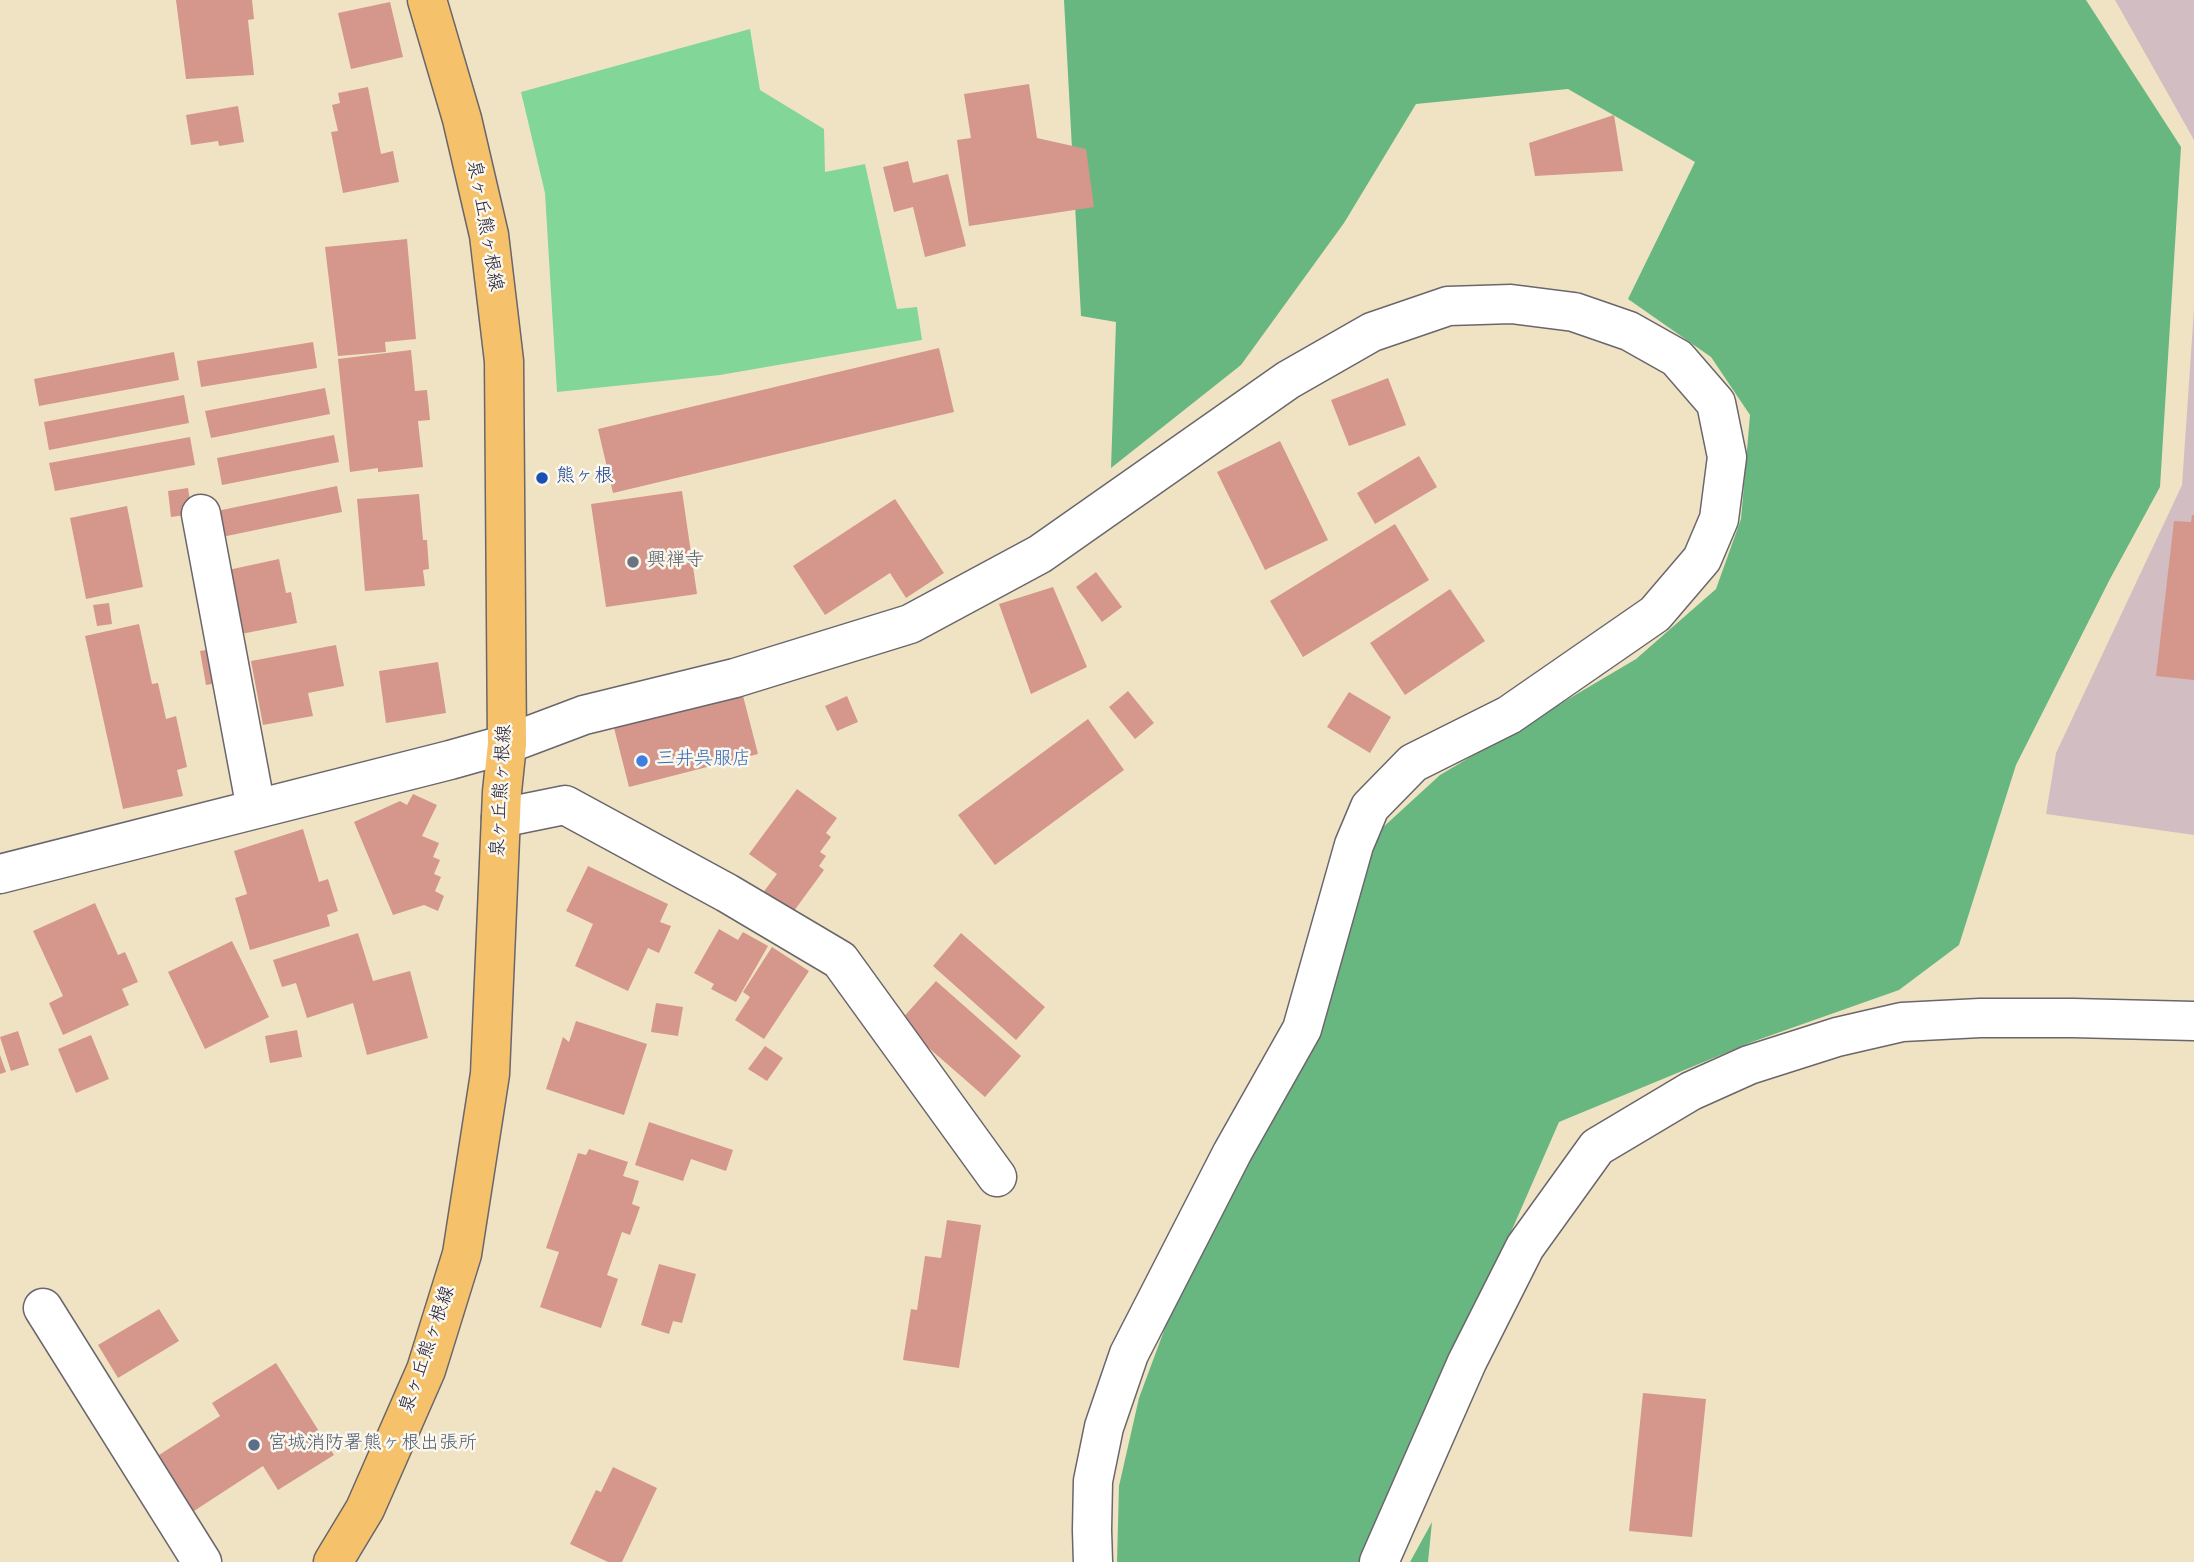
<!DOCTYPE html>
<meta charset="utf-8">
<style>
body{margin:0}
canvas{display:block;background:#efe3c4}
</style>
<canvas width="2194" height="1562"></canvas>
<script>
const c = document.querySelector('canvas').getContext('2d');
c.lineJoin = 'round';
function fill(path, color) { c.fillStyle = color; c.fill(path, 'evenodd'); }
const toPath = rows => new Path2D(rows.map(r => 'M' + r).join(''));
function stroke(path, color, width, dash) { c.strokeStyle = color; c.lineWidth = width; c.lineCap = dash ? 'butt' : 'round'; c.setLineDash(dash || []); c.stroke(path); }
function label(font, color, halo, rows, align = 'center') {
  c.font = font + ' Kalam,"Klee One",sans-serif'; c.lineWidth = 5; c.setLineDash([]); c.textBaseline = 'middle'; c.strokeStyle = halo; c.fillStyle = color; for (const [text, x, y, turn = 0] of rows) {
    c.save(); c.translate(x, y); c.rotate((+turn || 0) * Math.PI / 180); c.textAlign = isNaN(turn) ? turn : align; if (halo) c.strokeText(text, 0, 0); c.fillText(text, 0, 0); c.restore();
  }
}
const industrial = toPath([
 [2115,0,2194,0,2194,140],
 [2194,309,2194,835,2046,814,2056,753,2182,485]
]);
const green = toPath([
 [750,29,760,90,824,129,825,172,865,164,897,309,917,307,922,340,720,375,557,392,545,193,521,92]
]);
const forest = toPath([
 [1064,0,2086,0,2181,147,2160,487,2110,579,2016,765,1959,945,1899,990,1752,1042,1559,1122,1367,1562,1117,1562,1119,1486,1139,1398,1182,1282,1324,1003,1380,830,1440,775,1636,659,1716,589,1741,519,1750,415,1711,357,1628,299,1695,162,1568,89,1416,104,1344,223,1241,365,1111,468,1116,322,1081,316],
 [1432,1522,1428,1562,1410,1562]
]);
const building = toPath([
 [176,0,252,0,254,19,248,20,254,75,186,79],
 [390,2,403,57,351,69,338,13],
 [1029,84,1037,138,1086,149,1094,207,969,226,957,140,971,138,964,94],
 [368,87,381,154,393,151,399,182,343,193,331,132,338,131,332,105,340,103,338,93],
 [238,106,244,142,219,146,218,141,191,145,186,115],
 [1614,115,1623,171,1535,176,1529,143],
 [908,161,913,183,948,174,966,246,925,257,913,207,894,212,883,167],
 [407,239,416,339,385,342,386,352,338,356,325,247],
 [313,342,317,368,201,387,197,361],
 [939,348,954,412,613,493,598,429],
 [411,350,415,391,427,390,430,420,418,421,423,467,378,472,378,468,350,472,338,359],
 [174,352,179,380,39,406,34,379],
 [1388,378,1406,425,1349,446,1331,400],
 [325,388,330,414,211,438,205,411],
 [184,395,189,423,49,450,44,422],
 [334,435,339,462,222,485,217,458],
 [190,437,195,465,55,491,49,463],
 [1280,441,1328,540,1265,570,1217,472],
 [1419,456,1437,487,1375,524,1357,493],
 [337,486,342,512,222,537,217,511],
 [188,488,192,514,171,517,168,491],
 [682,491,697,594,606,607,591,504],
 [419,494,423,540,427,540,429,569,423,570,425,586,365,591,357,499],
 [895,499,944,573,906,598,890,573,825,615,793,566],
 [127,506,143,587,86,599,70,518],
 [2192,515,2194,515,2194,680,2156,676,2174,521,2191,522],
 [1395,524,1429,580,1303,657,1270,601],
 [279,559,286,593,291,592,297,623,241,634,228,570],
 [1096,572,1122,607,1102,622,1076,587],
 [1053,587,1087,667,1031,694,999,604],
 [1450,589,1485,641,1405,695,1370,643],
 [109,603,112,624,97,626,93,605],
 [139,624,152,684,158,683,166,719,176,716,187,767,177,770,183,796,123,809,85,636],
 [336,645,344,686,308,693,313,716,263,725,251,661],
 [217,648,223,682,206,685,200,651],
 [438,662,446,713,386,723,379,671],
 [741,688,758,754,629,787,612,720],
 [1128,691,1154,723,1135,739,1109,707],
 [1349,692,1391,717,1370,753,1327,727],
 [847,696,858,722,837,731,825,706],
 [1088,719,1124,770,995,865,958,815],
 [797,789,837,818,826,833,831,837,820,852,826,856,819,866,824,870,791,915,762,894,777,874,749,854],
 [413,794,437,805,422,836,439,843,433,857,440,860,434,874,441,877,435,891,444,896,438,911,424,905,393,915,354,822,400,801,407,805],
 [303,829,319,882,328,879,338,911,327,915,330,926,250,950,235,898,247,894,234,851],
 [588,866,668,904,660,922,671,926,659,953,648,948,628,991,575,966,593,924,566,911],
 [95,903,118,955,125,952,138,982,122,989,129,1005,63,1035,49,1003,63,996,33,931],
 [719,929,738,940,743,932,768,946,736,1002,711,989,714,984,694,973],
 [358,933,373,981,410,971,428,1038,367,1055,353,1003,307,1018,296,983,282,987,273,960],
 [961,933,1045,1007,1016,1040,933,966],
 [232,941,269,1017,205,1049,168,972],
 [772,947,809,971,764,1039,735,1020,750,997,743,992],
 [936,981,1021,1056,985,1097,899,1022],
 [656,1003,683,1007,678,1036,651,1032],
 [576,1021,647,1044,624,1115,546,1089,563,1037,569,1042],
 [297,1030,302,1057,270,1063,265,1036],
 [18,1031,29,1065,11,1071,0,1037],
 [91,1035,109,1079,76,1093,58,1049],
 [765,1046,783,1058,767,1081,748,1069],
 [0,1055,6,1072,0,1074],
 [649,1122,733,1150,726,1171,691,1159,683,1181,635,1165],
 [589,1149,628,1162,623,1176,639,1181,632,1204,640,1207,630,1235,622,1232,607,1275,618,1279,601,1328,540,1307,559,1252,546,1248,578,1153,586,1155],
 [947,1220,981,1225,959,1368,903,1360,911,1309,917,1310,925,1256,941,1258],
 [659,1264,696,1274,682,1323,673,1321,669,1334,641,1325],
 [159,1309,179,1341,118,1378,98,1345],
 [276,1363,334,1455,278,1490,263,1466,194,1511,159,1455,220,1416,212,1403],
 [1643,1393,1706,1399,1692,1537,1629,1531],
 [613,1467,657,1488,622,1562,608,1562,570,1544,596,1490,601,1492]
]);
const minor = toPath([
 [201,514,256,809],
 [501,818,565,805,727,893,840,960,997,1177],
 [0,874,450,760,507,744,584,715,735,678,910,624,1040,554,1288,380,1372,332,1448,306,1511,304,1574,312,1629,331,1677,358,1716,403,1727,457,1719,519,1702,559,1655,614,1509,715,1413,763,1370,807,1354,845,1302,1029,1232,1153,1129,1354,1104,1427,1093,1481,1092,1530,1093,1562],
 [43,1308,202,1562],
 [1379,1562,1467,1362,1525,1247,1597,1147,1691,1091,1749,1065,1837,1037,1902,1022,1980,1018,2073,1018,2194,1021]
]);
const major = toPath([
 [333,1562,365,1509,426,1370,462,1254,490,1074,502,792,507,744,504,361,489,235,462,119,427,0]
]);
const markers = [
 [542,478,7,"#1a4fb4"],
 [633,562,7,"#6b7280"],
 [642,761,7,"#3f7fe0"],
 [254,1445,7,"#5c6f8a"]
];
const streetNames = [
 ["泉ヶ丘熊ヶ根線",483,226,80],
 ["泉ヶ丘熊ヶ根線",503,791,-87],
 ["泉ヶ丘熊ヶ根線",429,1350,-71]
];
const transitNames = [
 ["熊ヶ根",556,478]
];
const worshipNames = [
 ["興禅寺",647,562]
];
const shopNames = [
 ["三井呉服店",656,761]
];
const serviceNames = [
 ["宮城消防署熊ヶ根出張所",268,1445]
];
fill(industrial, '#d2bec2');
fill(green, '#82d698');
fill(forest, '#69b780');
fill(building, '#d5978b');
stroke(minor, '#6a666b', 41);
stroke(major, '#6a666b', 41);
stroke(minor, '#fff', 38);
stroke(major, '#f5c16b', 38);
for (const [x, y, r, color] of markers) { const dot = new Path2D(); dot.arc(x, y, r, 0, 2 * Math.PI); c.fillStyle = color; c.fill(dot); stroke(dot, '#fbf7ec', 2.5); }
label('19px', '#22223b', '#fbf7ec', streetNames);
label('19px', '#164399', '#fbf7ec', transitNames, 'left');
label('19px', '#5b616d', '#fbf7ec', worshipNames, 'left');
label('19px', '#366cbe', '#fbf7ec', shopNames, 'left');
label('19px', '#4e5e75', '#fbf7ec', serviceNames, 'left');
</script>
